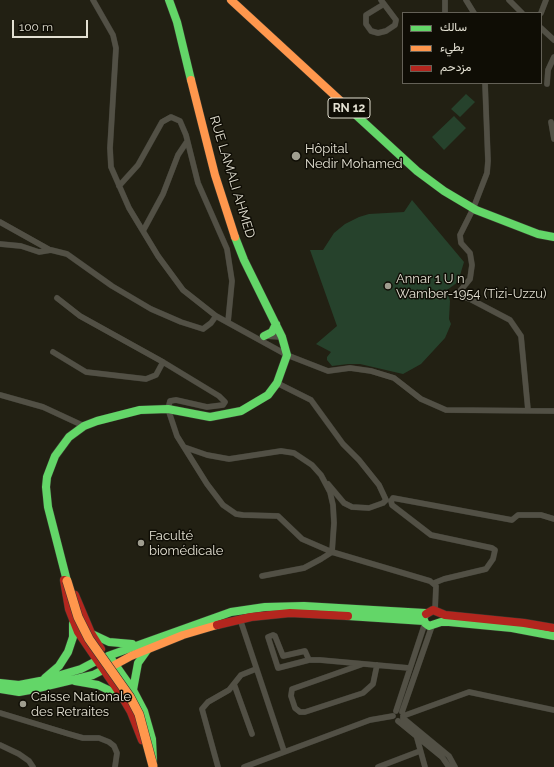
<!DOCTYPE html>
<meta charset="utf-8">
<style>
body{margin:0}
#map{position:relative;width:554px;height:767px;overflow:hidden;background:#222013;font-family:Raleway,Vazirmatn,sans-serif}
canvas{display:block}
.legend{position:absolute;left:402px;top:12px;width:140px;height:72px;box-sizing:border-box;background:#0f0d05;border:1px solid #646157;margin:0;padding:5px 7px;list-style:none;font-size:12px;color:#e3e0d2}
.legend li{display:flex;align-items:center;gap:8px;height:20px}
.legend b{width:20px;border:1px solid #646157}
.scale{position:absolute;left:12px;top:20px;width:76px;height:18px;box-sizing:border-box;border:2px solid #e3e0d2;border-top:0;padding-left:5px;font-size:12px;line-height:14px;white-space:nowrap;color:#e3e0d2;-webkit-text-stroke:3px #0f0d05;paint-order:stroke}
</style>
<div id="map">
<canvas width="554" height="767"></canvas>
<ul class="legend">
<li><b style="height:5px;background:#63d668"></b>سالك</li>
<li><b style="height:5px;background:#ff974d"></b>بطيء</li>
<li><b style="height:5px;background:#b3261e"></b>مزدحم</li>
</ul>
<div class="scale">100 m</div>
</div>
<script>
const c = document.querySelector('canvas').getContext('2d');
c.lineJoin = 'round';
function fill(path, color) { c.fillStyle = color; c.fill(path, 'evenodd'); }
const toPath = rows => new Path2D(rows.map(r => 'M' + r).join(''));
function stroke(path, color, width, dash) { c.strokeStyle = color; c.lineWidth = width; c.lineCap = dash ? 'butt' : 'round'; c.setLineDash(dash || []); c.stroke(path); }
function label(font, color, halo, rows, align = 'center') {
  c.font = font + ' Raleway,sans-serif'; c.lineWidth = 3; c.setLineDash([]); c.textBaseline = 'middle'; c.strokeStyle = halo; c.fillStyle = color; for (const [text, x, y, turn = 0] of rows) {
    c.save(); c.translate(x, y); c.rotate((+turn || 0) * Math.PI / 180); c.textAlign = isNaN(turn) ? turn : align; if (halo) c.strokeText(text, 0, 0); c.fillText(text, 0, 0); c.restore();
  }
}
const green = toPath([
 [466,94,475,102,460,117,451,109],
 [454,116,466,128,444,150,432,137],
 [412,200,464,262,458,282,447,290,450,301,449,319,451,324,445,338,421,364,403,374,360,364,348,364,332,366,327,360,327,357,331,352,316,344,337,326,310,250,323,250,334,233,345,224,359,217,369,214,404,212]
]);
const street = toPath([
 [93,0,113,35,116,48,110,148,111,167,129,208,158,256,183,290,216,316,287,355,328,371,350,368,371,371,394,378,421,399,446,410,554,411],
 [381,0,396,20,395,25,386,31,378,33,371,31,366,24,366,15,384,4],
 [466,0,474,13],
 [509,0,522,13],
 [445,13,445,0],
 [541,13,546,0],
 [541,28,554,40],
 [485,83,488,161,487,173,473,209,460,235,461,243,470,253,472,265,470,279,460,291,460,296,470,299,510,320,521,336,528,410],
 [547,84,548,70,554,57],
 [551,122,554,139],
 [119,186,138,165,162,122,171,117,180,121,186,135,198,183,227,249,232,281,228,322],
 [0,222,50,250],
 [143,231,163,194,178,155,186,143],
 [0,244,21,246,39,252,51,250,67,254,112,286,151,309,181,322,203,329,211,323,216,316],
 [57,298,80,316,163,362,219,396,225,402,223,405,207,407,176,400,170,401,168,409,177,436,207,484,223,505,236,514,243,515,278,516,302,539,332,552,430,581,436,586,435,611],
 [264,336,282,337],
 [53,352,86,372,146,379,156,375,163,362],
 [277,383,311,400,343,444,359,460,379,485,386,500,383,503,369,508,352,507,344,503,328,484],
 [0,395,43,407,84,426],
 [184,447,207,455,229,459,281,451,294,453,312,465,321,475,330,492,333,505,334,523,332,552,321,559,304,568,262,576],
 [434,583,444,579,486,569,493,559,495,550,492,548,431,535,392,505,391,501,393,498,512,520,518,515,541,515,554,519],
 [240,619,284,751],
 [309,660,305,651,283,656,275,636,273,635,268,637,278,668,309,660,320,660,409,668],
 [363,664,295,688,292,689,291,696,295,708,300,712,305,712,363,693,373,684,377,665],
 [234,684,252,734],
 [396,711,425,623],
 [402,712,432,626],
 [0,713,69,734,83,738,99,738,109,742,114,746,117,753,115,767],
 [403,716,469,692,554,710],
 [403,718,449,756,455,767],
 [398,721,442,757,449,767],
 [417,738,425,767],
 [0,745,19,754,29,761,33,767],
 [218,767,202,709,208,702,229,690,241,675,256,669],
 [244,767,370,720,393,716],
 [378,767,420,751]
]);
const fast = toPath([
 [169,0,177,22,191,80],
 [345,105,417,171,444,191,476,210,538,234,554,237],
 [264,336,272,332,276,324],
 [67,581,48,507,46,487,47,477,55,456,69,437,84,426,97,421,140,410,168,409,210,417,241,411,268,395,277,383,287,355,282,337,244,260,235,237],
 [426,614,423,617,425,623,429,626,441,622,449,622,512,628,554,636],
 [348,616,424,621],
 [92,634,109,642,132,644],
 [108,656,231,612,265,607,304,606,425,613],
 [112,660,133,690,144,711,152,739,153,761],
 [45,678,59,666,68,652,73,637,73,624],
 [75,681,98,685,119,695],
 [0,683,19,685,40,681,81,669,102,658],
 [0,689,19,692,30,690,93,675,107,668],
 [133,690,138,663,148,649]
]);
const slow = toPath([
 [231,0,345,105],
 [191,80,215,175,235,237],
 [102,667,109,668,131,656,183,635,217,625]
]);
const jam = toPath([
 [64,580,69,609,78,632,121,695,131,712,142,740],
 [75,595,91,633,101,649],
 [426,614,433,610,445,615,524,623,554,628],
 [217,625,251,617,290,613,348,616]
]);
const slowBridge = toPath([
 [67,581,78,617,89,639,130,697,139,714,153,766]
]);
const markers = [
 [296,156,5,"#9f9d8f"],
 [388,286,4,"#9f9d8f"],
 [141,543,4,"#9f9d8f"],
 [23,704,4,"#9f9d8f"]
];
const shields = [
 [349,108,42]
];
const shieldNames = [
 ["RN 12",349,108]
];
const poiNames = [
 ["Hôpital",305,149],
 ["Nedir Mohamed",305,164],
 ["Annar 1 U n",396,279],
 ["Wamber-1954 (Tizi-Uzzu)",396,294],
 ["Faculté",149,536],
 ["biomédicale",149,551],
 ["Caisse Nationale",31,697],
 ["des Retraites",31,712]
];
const streetNames = [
 ["RUE LAMALI AHMED",232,177,73]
];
fill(green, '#26422c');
stroke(street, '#3a3930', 6);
stroke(fast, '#3a3930', 9);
stroke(slow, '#3a3930', 9);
stroke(jam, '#3a3930', 9);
stroke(street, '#525045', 5.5);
stroke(fast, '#63d668', 8);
stroke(slow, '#ff974d', 8);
stroke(jam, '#b3261e', 8);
stroke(slowBridge, '#3a3930', 10, []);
stroke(slowBridge, '#ff974d', 9);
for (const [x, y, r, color] of markers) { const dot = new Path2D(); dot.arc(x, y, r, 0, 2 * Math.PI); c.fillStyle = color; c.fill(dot); stroke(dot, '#0f0d05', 1.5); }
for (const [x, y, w] of shields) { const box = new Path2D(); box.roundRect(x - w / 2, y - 10, w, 20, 3); c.fillStyle = '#0f0d05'; c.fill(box); stroke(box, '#e3e0d2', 1); }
label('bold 12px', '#e3e0d2', null, shieldNames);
label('13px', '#e3e0d2', '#0f0d05', poiNames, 'left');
label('13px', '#e3e0d2', '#0f0d05', streetNames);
</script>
